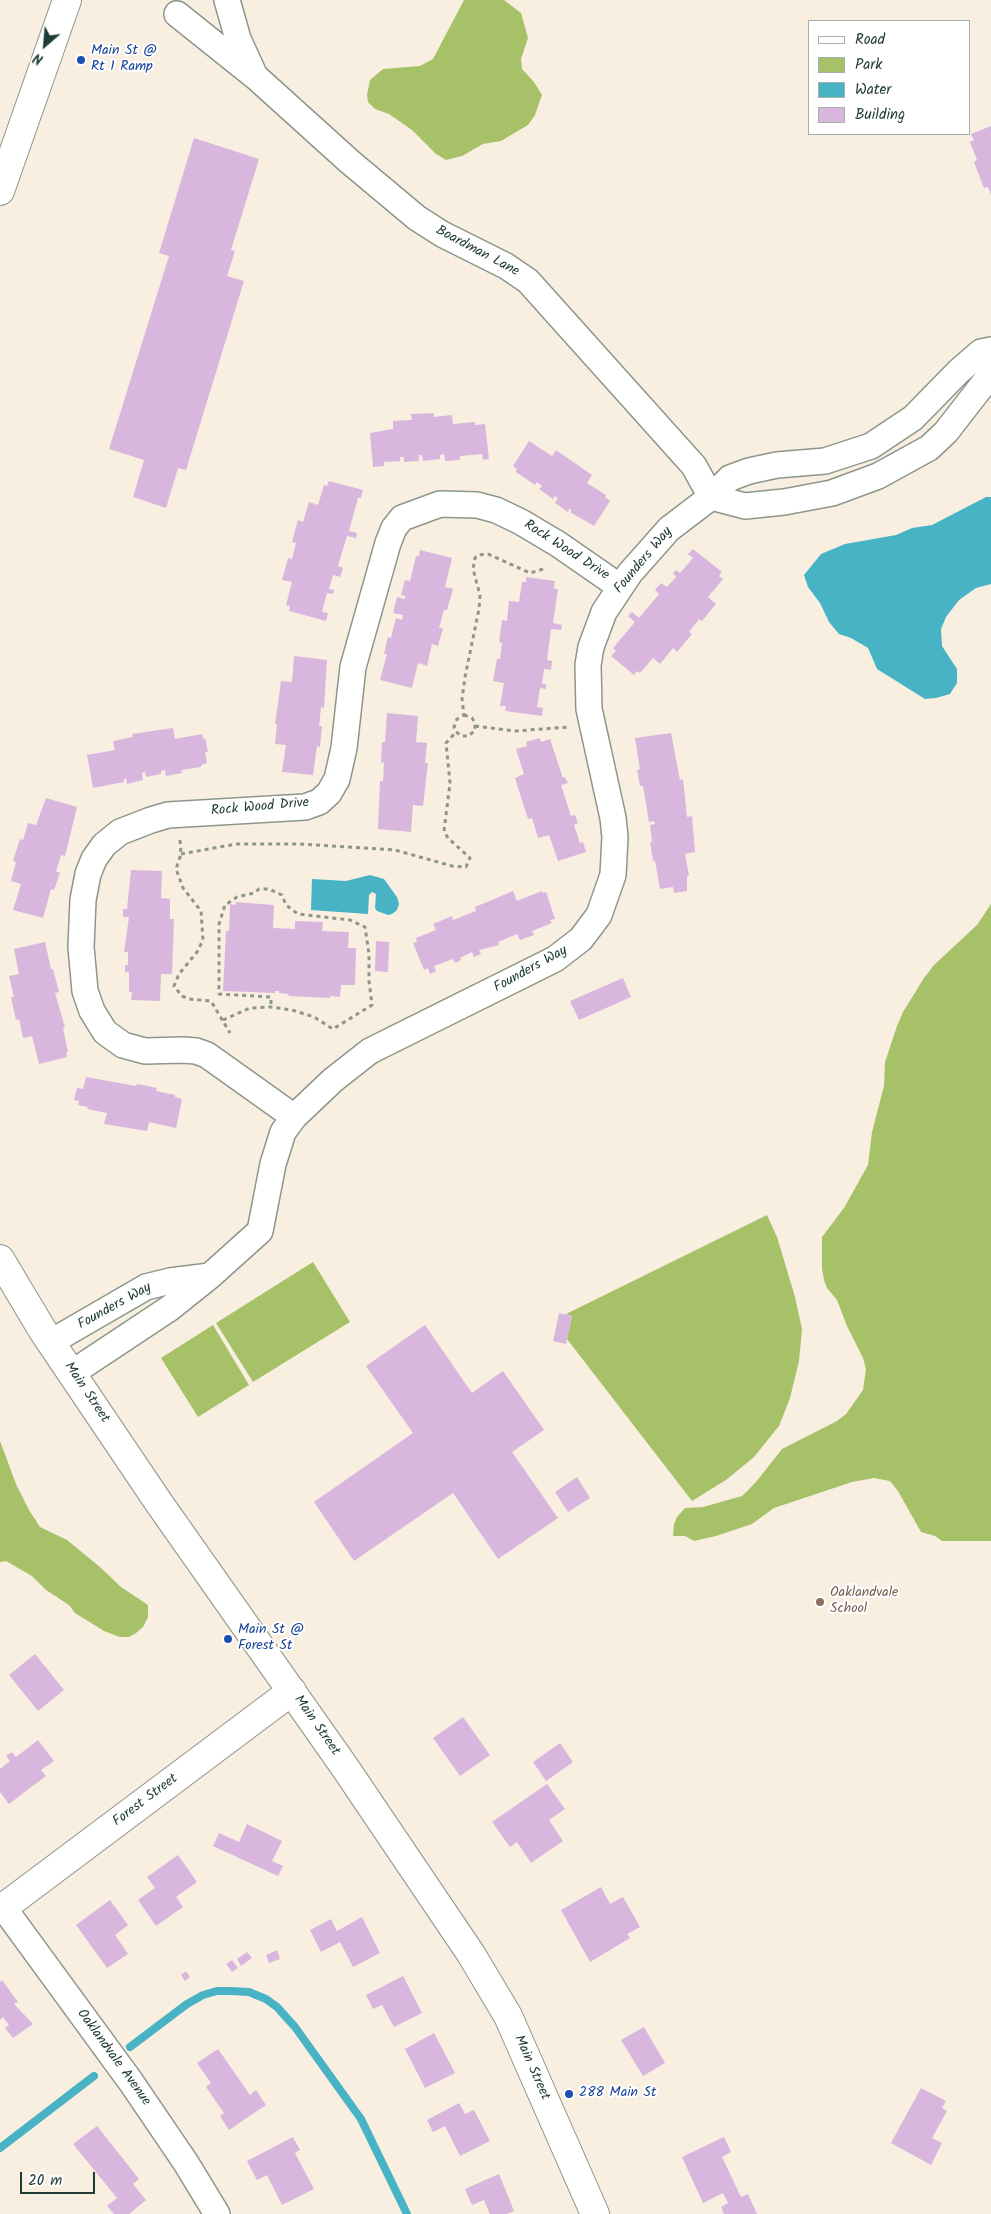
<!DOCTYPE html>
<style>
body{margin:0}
#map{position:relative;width:991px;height:2214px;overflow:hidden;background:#f9efe0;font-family:Kalam,sans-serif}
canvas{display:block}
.legend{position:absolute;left:808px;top:20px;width:162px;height:115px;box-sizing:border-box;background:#fff;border:1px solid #a5b1ae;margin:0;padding:6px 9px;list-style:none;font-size:15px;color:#1f3d34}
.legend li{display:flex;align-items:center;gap:10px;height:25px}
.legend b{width:25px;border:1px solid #a5b1ae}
.north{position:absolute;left:20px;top:20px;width:50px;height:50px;-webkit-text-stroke:4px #fff;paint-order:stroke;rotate:207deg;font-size:14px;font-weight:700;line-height:20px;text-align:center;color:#1f3d34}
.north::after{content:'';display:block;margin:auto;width:18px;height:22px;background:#1f3d34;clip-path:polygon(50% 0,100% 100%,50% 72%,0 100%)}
.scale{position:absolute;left:20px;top:2172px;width:75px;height:22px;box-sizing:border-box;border:2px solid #1f3d34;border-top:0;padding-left:6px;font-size:15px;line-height:18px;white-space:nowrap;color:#1f3d34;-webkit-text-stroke:4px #fff;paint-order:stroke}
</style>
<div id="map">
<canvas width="991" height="2214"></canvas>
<ul class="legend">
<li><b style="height:6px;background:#fff"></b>Road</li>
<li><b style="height:14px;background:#a6c168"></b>Park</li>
<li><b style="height:14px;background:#48b3c5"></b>Water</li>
<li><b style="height:14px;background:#d8b6de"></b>Building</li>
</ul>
<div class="north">N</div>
<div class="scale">20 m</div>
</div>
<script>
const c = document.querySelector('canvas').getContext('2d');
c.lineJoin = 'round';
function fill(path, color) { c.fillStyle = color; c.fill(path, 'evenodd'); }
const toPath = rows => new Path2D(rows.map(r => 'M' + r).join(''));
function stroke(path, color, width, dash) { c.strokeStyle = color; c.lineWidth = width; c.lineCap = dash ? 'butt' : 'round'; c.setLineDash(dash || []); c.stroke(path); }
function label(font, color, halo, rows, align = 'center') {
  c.font = font + ' Kalam,sans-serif'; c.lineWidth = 4; c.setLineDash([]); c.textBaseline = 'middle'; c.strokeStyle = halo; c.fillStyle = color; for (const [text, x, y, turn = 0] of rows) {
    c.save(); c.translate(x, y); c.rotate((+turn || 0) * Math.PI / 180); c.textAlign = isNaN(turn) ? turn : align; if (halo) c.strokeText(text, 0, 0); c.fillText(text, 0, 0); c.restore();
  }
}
const green = toPath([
 [464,0,504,0,521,13,528,38,521,59,522,69,534,82,542,95,535,115,528,125,501,141,483,144,462,156,446,160,436,154,412,130,389,114,375,109,368,102,367,95,370,80,383,69,420,66,433,59],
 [991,904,991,1541,942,1541,935,1536,921,1532,898,1491,890,1481,874,1478,852,1482,774,1508,752,1524,716,1536,694,1541,685,1536,673,1536,674,1524,677,1517,685,1508,703,1507,742,1496,756,1482,782,1449,837,1421,846,1414,863,1390,866,1369,863,1358,847,1326,837,1300,827,1288,824,1280,822,1268,822,1237,844,1208,868,1165,872,1132,884,1086,885,1062,897,1026,903,1012,924,978,934,965,977,925],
 [767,1215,777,1237,795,1297,802,1329,799,1361,790,1398,779,1426,754,1457,726,1480,692,1501,567,1339,572,1316,566,1314],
 [313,1262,350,1322,253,1382,216,1323],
 [213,1325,249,1385,198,1417,161,1358],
 [0,1441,16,1484,29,1510,40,1527,67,1540,100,1567,121,1587,148,1605,148,1617,143,1627,136,1633,129,1637,120,1637,104,1631,75,1613,69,1605,46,1590,32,1576,6,1561,0,1562]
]);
const water = toPath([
 [986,497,991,497,991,584,976,588,959,600,946,617,941,629,942,646,957,669,957,683,950,694,936,698,925,699,877,669,868,648,851,638,839,634,829,622,820,603,808,587,804,575,821,554,845,544,896,535,912,528,932,525],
 [370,875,384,879,397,897,399,904,397,910,392,914,388,915,377,911,375,908,376,894,372,892,369,895,368,914,311,910,312,879,346,881]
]);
const stream = toPath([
 [130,2047,187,2004,203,1995,217,1991,232,1991,249,1992,266,1999,277,2007,295,2027,361,2119,407,2214],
 [0,2148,94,2076]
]);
const building = toPath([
 [991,126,991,195,988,187,984,188,974,162,977,160,970,142,974,140,971,134],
 [194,138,259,159,231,250,235,251,227,276,244,281,186,470,178,468,166,508,133,497,144,460,109,449,169,256,159,253],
 [434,413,434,417,452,415,453,424,475,422,475,425,485,424,489,459,483,460,482,454,460,456,460,460,445,461,444,454,440,455,440,459,423,461,422,455,419,455,419,461,404,462,404,457,400,457,400,461,384,462,384,466,373,467,370,433,393,429,393,421,412,420,411,414],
 [529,441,552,456,556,450,592,475,587,483,606,495,605,497,610,501,594,526,570,512,572,510,569,509,568,512,555,503,558,498,555,496,553,499,539,489,542,486,537,482,535,485,516,472,517,469,513,466],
 [329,481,363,490,361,498,358,498,349,531,357,533,356,538,347,536,338,566,343,568,340,577,333,575,329,589,334,590,333,594,327,593,322,612,328,613,326,621,289,611,290,606,286,605,292,582,282,580,288,558,292,559,296,543,292,542,298,520,303,522,309,502,318,505,324,485,327,486],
 [693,549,722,572,719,576,723,579,708,597,716,604,702,621,699,619,689,632,692,634,677,652,673,648,660,664,653,658,640,673,637,671,634,675,611,656,616,651,613,648,635,622,628,616,632,612,639,618,659,594,655,590,661,583,667,587,676,577,673,573,676,570,680,573,693,558,688,554],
 [420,550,452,558,445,587,453,589,447,610,444,610,439,628,443,628,438,646,432,644,427,666,418,663,412,688,380,680,387,654,384,654,388,637,391,638,396,618,402,620,403,615,393,613,397,597,405,599,405,596,401,595,405,580,410,581,416,556,419,556],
 [526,577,555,581,554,589,558,589,553,623,562,625,561,630,551,629,547,660,552,661,551,670,544,669,542,684,546,684,546,689,540,688,537,707,543,708,542,716,505,711,506,706,500,706,504,683,493,681,497,659,500,659,502,643,499,642,502,620,507,621,509,601,519,602,522,582,526,582],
 [294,656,327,660,324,708,321,707,319,726,322,726,320,747,317,746,313,775,282,772,286,745,275,744,277,724,275,724,281,681,292,682],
 [387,713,418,716,416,742,427,743,425,763,428,763,423,806,413,805,411,832,378,829,380,781,383,781,384,762,381,763,382,742,385,742],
 [173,728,175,739,202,734,203,739,205,738,208,752,205,752,207,763,201,765,201,767,181,770,182,773,166,776,165,770,161,771,161,774,146,777,145,772,142,773,143,780,127,784,126,778,124,779,124,782,93,788,87,755,115,750,113,741,133,737,132,734],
 [671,733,680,780,683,779,687,817,692,816,695,852,685,854,689,876,687,876,687,891,674,893,673,887,660,889,655,861,653,861,650,842,652,842,650,825,655,824,654,821,649,822,643,786,640,786,637,770,640,769,635,738],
 [540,738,541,742,550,739,563,778,565,777,568,783,561,785,571,816,575,815,578,823,574,825,580,843,583,842,586,852,558,861,549,835,538,838,532,818,528,819,515,778,524,774,516,749,527,746,526,742],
 [46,798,77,807,65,856,61,855,56,872,60,872,54,890,51,889,43,918,13,910,21,884,11,881,16,862,13,861,20,839,23,840,28,823,36,825],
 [131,870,162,871,161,898,170,899,170,919,174,919,172,974,161,974,160,1001,131,1000,132,992,129,992,129,972,125,972,125,965,128,965,128,952,124,952,129,917,123,917,123,909,127,909],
 [513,891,517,901,542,891,543,893,546,892,555,919,550,920,552,923,532,931,534,935,520,940,517,934,498,942,499,945,479,950,481,954,474,957,472,952,460,958,461,960,455,963,453,959,434,966,436,971,430,974,428,968,424,970,413,943,417,942,416,938,436,930,433,924,452,916,453,920,476,911,475,907],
 [236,902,274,905,273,928,295,929,295,921,323,922,322,931,349,932,348,948,356,948,355,985,341,985,340,997,330,996,330,998,288,996,289,994,279,993,279,991,275,991,275,993,223,991,226,931,229,931,230,904,236,905],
 [376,941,389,942,388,972,375,971],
 [45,942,51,969,53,969,59,992,55,993,65,1027,63,1028,68,1052,66,1052,67,1057,39,1064,32,1036,23,1038,19,1019,16,1020,11,997,14,997,9,976,19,974,14,949],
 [623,978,631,997,579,1020,570,1001],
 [86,1077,136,1086,137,1084,157,1088,156,1091,175,1095,175,1097,182,1099,176,1128,149,1122,147,1131,104,1124,107,1113,87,1109,88,1107,78,1105,79,1101,74,1100,77,1088,83,1089],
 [559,1313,572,1316,566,1344,553,1341],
 [425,1325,472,1393,503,1371,544,1430,512,1452,558,1518,498,1559,453,1493,354,1561,314,1502,413,1433,366,1366],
 [577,1477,590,1498,568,1512,555,1492],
 [35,1654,64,1690,38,1711,9,1675],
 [463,1717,490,1755,460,1776,433,1738],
 [38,1740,54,1761,41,1770,46,1776,9,1804,0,1792,0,1769,10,1761,6,1756,12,1752,16,1757],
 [560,1743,573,1762,546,1781,533,1762],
 [547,1784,565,1809,549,1820,563,1841,531,1863,517,1842,510,1847,492,1822],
 [247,1824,282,1841,272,1861,283,1866,278,1876,213,1846,219,1833,239,1842],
 [178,1855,197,1882,176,1897,183,1907,156,1926,138,1900,155,1888,147,1877],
 [601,1887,610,1904,623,1897,640,1927,627,1934,630,1938,590,1962,561,1910],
 [110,1900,128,1925,115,1935,128,1954,107,1968,76,1925],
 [362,1917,380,1953,353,1967,340,1942,321,1952,310,1930,331,1919,337,1931],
 [277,1950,280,1959,269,1963,266,1955],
 [247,1952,252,1958,241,1966,237,1959],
 [232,1960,238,1968,232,1972,226,1964],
 [186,1971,190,1977,185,1981,181,1975],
 [403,1976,422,2013,394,2027,382,2005,373,2009,366,1995],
 [2,1980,18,2002,14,2004,33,2024,13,2038,5,2028,9,2025,3,2017,0,2020,0,1982],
 [644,2027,665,2063,643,2076,621,2040],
 [434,2033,455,2073,425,2088,405,2049],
 [218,2049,250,2095,256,2090,266,2105,229,2130,220,2116,224,2113,206,2087,211,2083,197,2063],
 [921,2088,946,2101,942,2108,947,2111,932,2138,942,2143,931,2165,891,2143],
 [459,2103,465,2114,474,2110,490,2141,460,2156,445,2126,433,2132,427,2120],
 [97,2126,139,2179,133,2184,146,2200,129,2214,114,2214,107,2206,117,2198,73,2144],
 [293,2137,300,2150,295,2153,314,2189,282,2205,267,2175,257,2180,247,2161],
 [724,2137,731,2152,722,2157,741,2197,748,2194,757,2214,724,2214,721,2207,728,2203,723,2193,703,2203,682,2157],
 [499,2174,514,2211,507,2214,490,2214,484,2200,472,2205,465,2189]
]);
const path = toPath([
 [464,715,472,718,475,723,475,730,469,736,462,736,456,732,454,727,457,719,464,715,462,699,465,677,479,609,480,595,473,569,475,558,478,555,488,554,530,573,547,568],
 [475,726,515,731,569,727],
 [180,840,181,854,176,869,183,888,201,911,203,940,197,952,179,974,174,986,182,996,189,999,211,1001,230,1033],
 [181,854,236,844,299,844,395,850,452,866,466,867,470,858,448,838,444,831,450,783,446,743,456,732],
 [223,1020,250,1008,271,1007,292,1010,314,1017,333,1029,372,1005,369,981,369,954,365,927,350,920,298,914,286,905,282,895,269,889,259,889,254,893,237,897,225,905,219,924,219,994,271,997,271,1007]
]);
const minor = toPath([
 [227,0,238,39,254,74],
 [177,14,257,78,350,162,417,218,442,234,506,266,528,281,694,466,711,497],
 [711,497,745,506,784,502,832,493,878,476,929,448,946,432,991,374],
 [294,1117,207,1055,196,1051,183,1050,145,1051,123,1045,105,1032,92,1011,85,991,81,947,83,900,88,874,94,859,104,845,120,832,151,820,168,815,305,807,319,802,329,793,337,779,344,748,353,667,388,543,394,528,402,518,440,504,477,505,496,510,521,522,558,544,620,587],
 [210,1276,260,1231,273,1164,283,1132,294,1117,333,1080,370,1051,555,959,581,939,599,915,613,875,615,837,613,818,589,709,588,665,591,647,604,612,630,573,669,529,711,497,730,478,749,471,777,465,825,461,871,446,913,418,959,371,981,352,991,350],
 [51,1342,146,1287,170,1281,210,1276,170,1308,72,1373],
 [3,1907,131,2082,186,2163,217,2214]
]);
const tertiary = toPath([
 [0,1910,292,1691]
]);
const primary = toPath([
 [0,191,67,0],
 [0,1259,43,1331,159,1503,344,1766,471,1954,508,2016,595,2214]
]);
const markers = [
 [81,60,5,"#1a4fb4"],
 [820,1602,5,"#8d6e63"],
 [228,1639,5,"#1a4fb4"],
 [569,2094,5,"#1a4fb4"]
];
const transitNames = [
 ["Main St @",91,52],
 ["Rt 1 Ramp",91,68],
 ["Main St @",238,1631],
 ["Forest St",238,1647],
 ["288 Main St",579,2094]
];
const streetNames = [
 ["Boardman Lane",477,252,28],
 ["Rock Wood Drive",566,551,33],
 ["Founders Way",644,561,-50],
 ["Rock Wood Drive",260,808,-5],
 ["Founders Way",531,970,-29],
 ["Founders Way",115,1307,-29],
 ["Main Street",86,1393,56],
 ["Main Street",316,1726,55],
 ["Forest Street",146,1801,-37],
 ["Oaklandvale Avenue",113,2058,54],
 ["Main Street",531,2068,66]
];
const educationNames = [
 ["Oaklandvale",830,1594],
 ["School",830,1610]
];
fill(green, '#a6c168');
fill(water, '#48b3c5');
stroke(stream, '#48b3c5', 8);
fill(building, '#d8b6de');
stroke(minor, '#8c968a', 28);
stroke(tertiary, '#8c968a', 30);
stroke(primary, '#8c968a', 30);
stroke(path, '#8c968a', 3, [4, 4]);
stroke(minor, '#fff', 25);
stroke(tertiary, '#fff', 28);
stroke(primary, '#fff', 28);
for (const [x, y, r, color] of markers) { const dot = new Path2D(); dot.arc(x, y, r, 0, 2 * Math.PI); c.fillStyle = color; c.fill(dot); stroke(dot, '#fff', 2); }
label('14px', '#164399', '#fff', transitNames, 'left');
label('14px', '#1f3d34', '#fff', streetNames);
label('14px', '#785e54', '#fff', educationNames, 'left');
</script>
